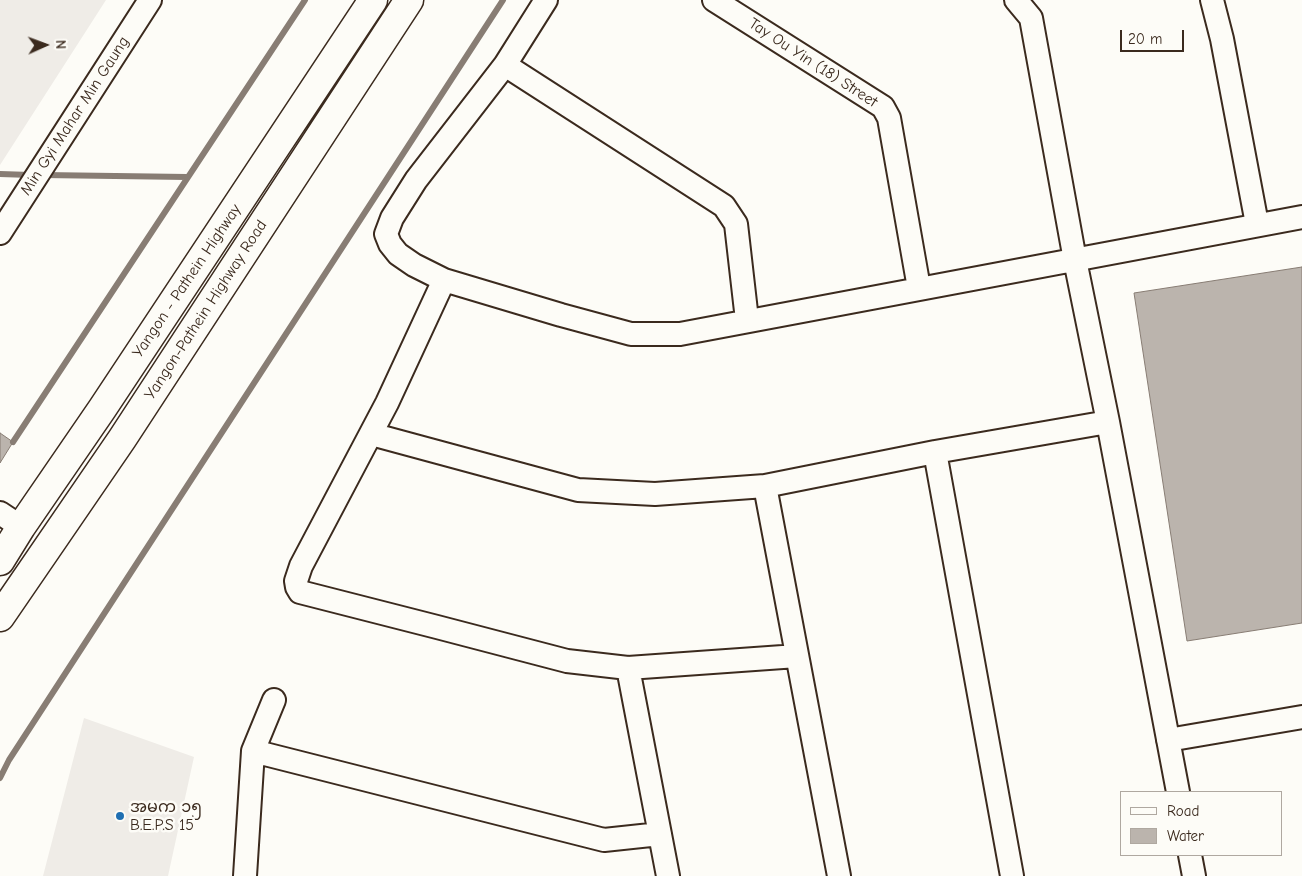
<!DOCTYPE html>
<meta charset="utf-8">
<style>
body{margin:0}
#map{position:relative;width:1302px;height:876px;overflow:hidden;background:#fdfcf7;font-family:"Comic Neue",sans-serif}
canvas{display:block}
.legend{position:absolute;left:1120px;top:791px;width:162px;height:65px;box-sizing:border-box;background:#fdfcf7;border:1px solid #afa8a0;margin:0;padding:6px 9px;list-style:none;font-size:15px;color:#3b2a1e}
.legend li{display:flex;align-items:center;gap:10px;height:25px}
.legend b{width:25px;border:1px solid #afa8a0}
.north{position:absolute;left:20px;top:20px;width:50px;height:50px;-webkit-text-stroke:4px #fdfcf7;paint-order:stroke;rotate:88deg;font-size:14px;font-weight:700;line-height:20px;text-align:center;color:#3b2a1e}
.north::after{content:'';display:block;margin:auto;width:18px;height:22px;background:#3b2a1e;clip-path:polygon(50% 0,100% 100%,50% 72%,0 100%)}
.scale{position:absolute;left:1120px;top:30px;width:64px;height:22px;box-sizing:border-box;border:2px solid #3b2a1e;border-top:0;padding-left:6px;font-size:15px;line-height:18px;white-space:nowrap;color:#3b2a1e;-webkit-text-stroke:4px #fdfcf7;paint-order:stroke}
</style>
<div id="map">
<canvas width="1302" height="876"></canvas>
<ul class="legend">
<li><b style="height:6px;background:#fdfcf7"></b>Road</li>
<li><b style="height:14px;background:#bbb4ad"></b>Water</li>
</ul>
<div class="north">N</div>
<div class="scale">20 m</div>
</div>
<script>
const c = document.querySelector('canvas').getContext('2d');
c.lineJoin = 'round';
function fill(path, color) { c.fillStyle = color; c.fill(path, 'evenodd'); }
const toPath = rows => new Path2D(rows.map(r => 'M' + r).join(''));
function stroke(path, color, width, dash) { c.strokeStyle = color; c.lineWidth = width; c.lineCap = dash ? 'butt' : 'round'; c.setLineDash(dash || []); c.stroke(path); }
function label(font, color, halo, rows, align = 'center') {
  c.font = font + ' "Comic Neue","Noto Sans Myanmar",sans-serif'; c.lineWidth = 5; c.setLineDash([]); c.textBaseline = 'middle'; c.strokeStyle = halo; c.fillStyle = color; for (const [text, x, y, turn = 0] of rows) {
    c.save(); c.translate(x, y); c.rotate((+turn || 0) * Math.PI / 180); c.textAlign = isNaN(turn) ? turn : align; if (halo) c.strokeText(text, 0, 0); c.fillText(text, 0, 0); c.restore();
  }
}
const built = toPath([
 [0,0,106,0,0,165],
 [84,718,194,757,168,876,43,876]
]);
const water = toPath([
 [1302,267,1302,623,1187,641,1134,293,1302,267],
 [0,433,13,442,0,463,0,433]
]);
const stream = toPath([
 [0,174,31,175],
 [43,175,187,177],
 [13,442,305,0],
 [0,778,9,760,503,0]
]);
const minor = toPath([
 [546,0,505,65,416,180,392,218,386,234,390,244,398,254,414,265,444,280,561,315,631,334,680,334,1302,217],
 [714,0,883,107,889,118,919,288],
 [1016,0,1031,18,1075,260,1108,422,1178,792],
 [1212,0,1222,39,1257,224],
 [505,65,724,206,736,224,747,320],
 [0,233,150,0],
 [444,280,387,403,301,566,296,581,297,587,300,592,437,627,567,661,628,668,797,656],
 [371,434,578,490,655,494,765,486,935,452,1108,422],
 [935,452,1012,876],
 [765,486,839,876],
 [0,513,21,527],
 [628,668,668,876],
 [1168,740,1302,717],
 [253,751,604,840,660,834],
 [1190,855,1194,876],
 [245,876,253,751,274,700]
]);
const major = toPath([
 [0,561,21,527,102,409,373,0],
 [0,617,122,439,409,0]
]);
const markers = [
 [120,816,5,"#1f6fb2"]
];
const streetNames = [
 ["Tay Ou Yin (18) Street",813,63,33],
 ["Min Gyi Mahar Min Gaung",75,116,-57],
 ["Yangon - Pathein Highway",187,281,-56],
 ["Yangon-Pathein Highway Road",206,310,-57]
];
const poiNames = [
 ["အမက ၁၅",130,807],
 ["B.E.P.S 15",130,825]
];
fill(built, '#efece7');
fill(water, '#bbb4ad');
stroke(water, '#887d74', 1);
stroke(stream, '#887d74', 6);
stroke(minor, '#3b2a1e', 26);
stroke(major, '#3b2a1e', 31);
stroke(minor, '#fdfcf7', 22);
stroke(major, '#fdfcf7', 28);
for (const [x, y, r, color] of markers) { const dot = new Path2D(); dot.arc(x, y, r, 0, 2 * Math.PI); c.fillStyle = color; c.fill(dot); stroke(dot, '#fdfcf7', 2); }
label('16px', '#3b2a1e', '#fdfcf7', streetNames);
label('16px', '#3b2a1e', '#fdfcf7', poiNames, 'left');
</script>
